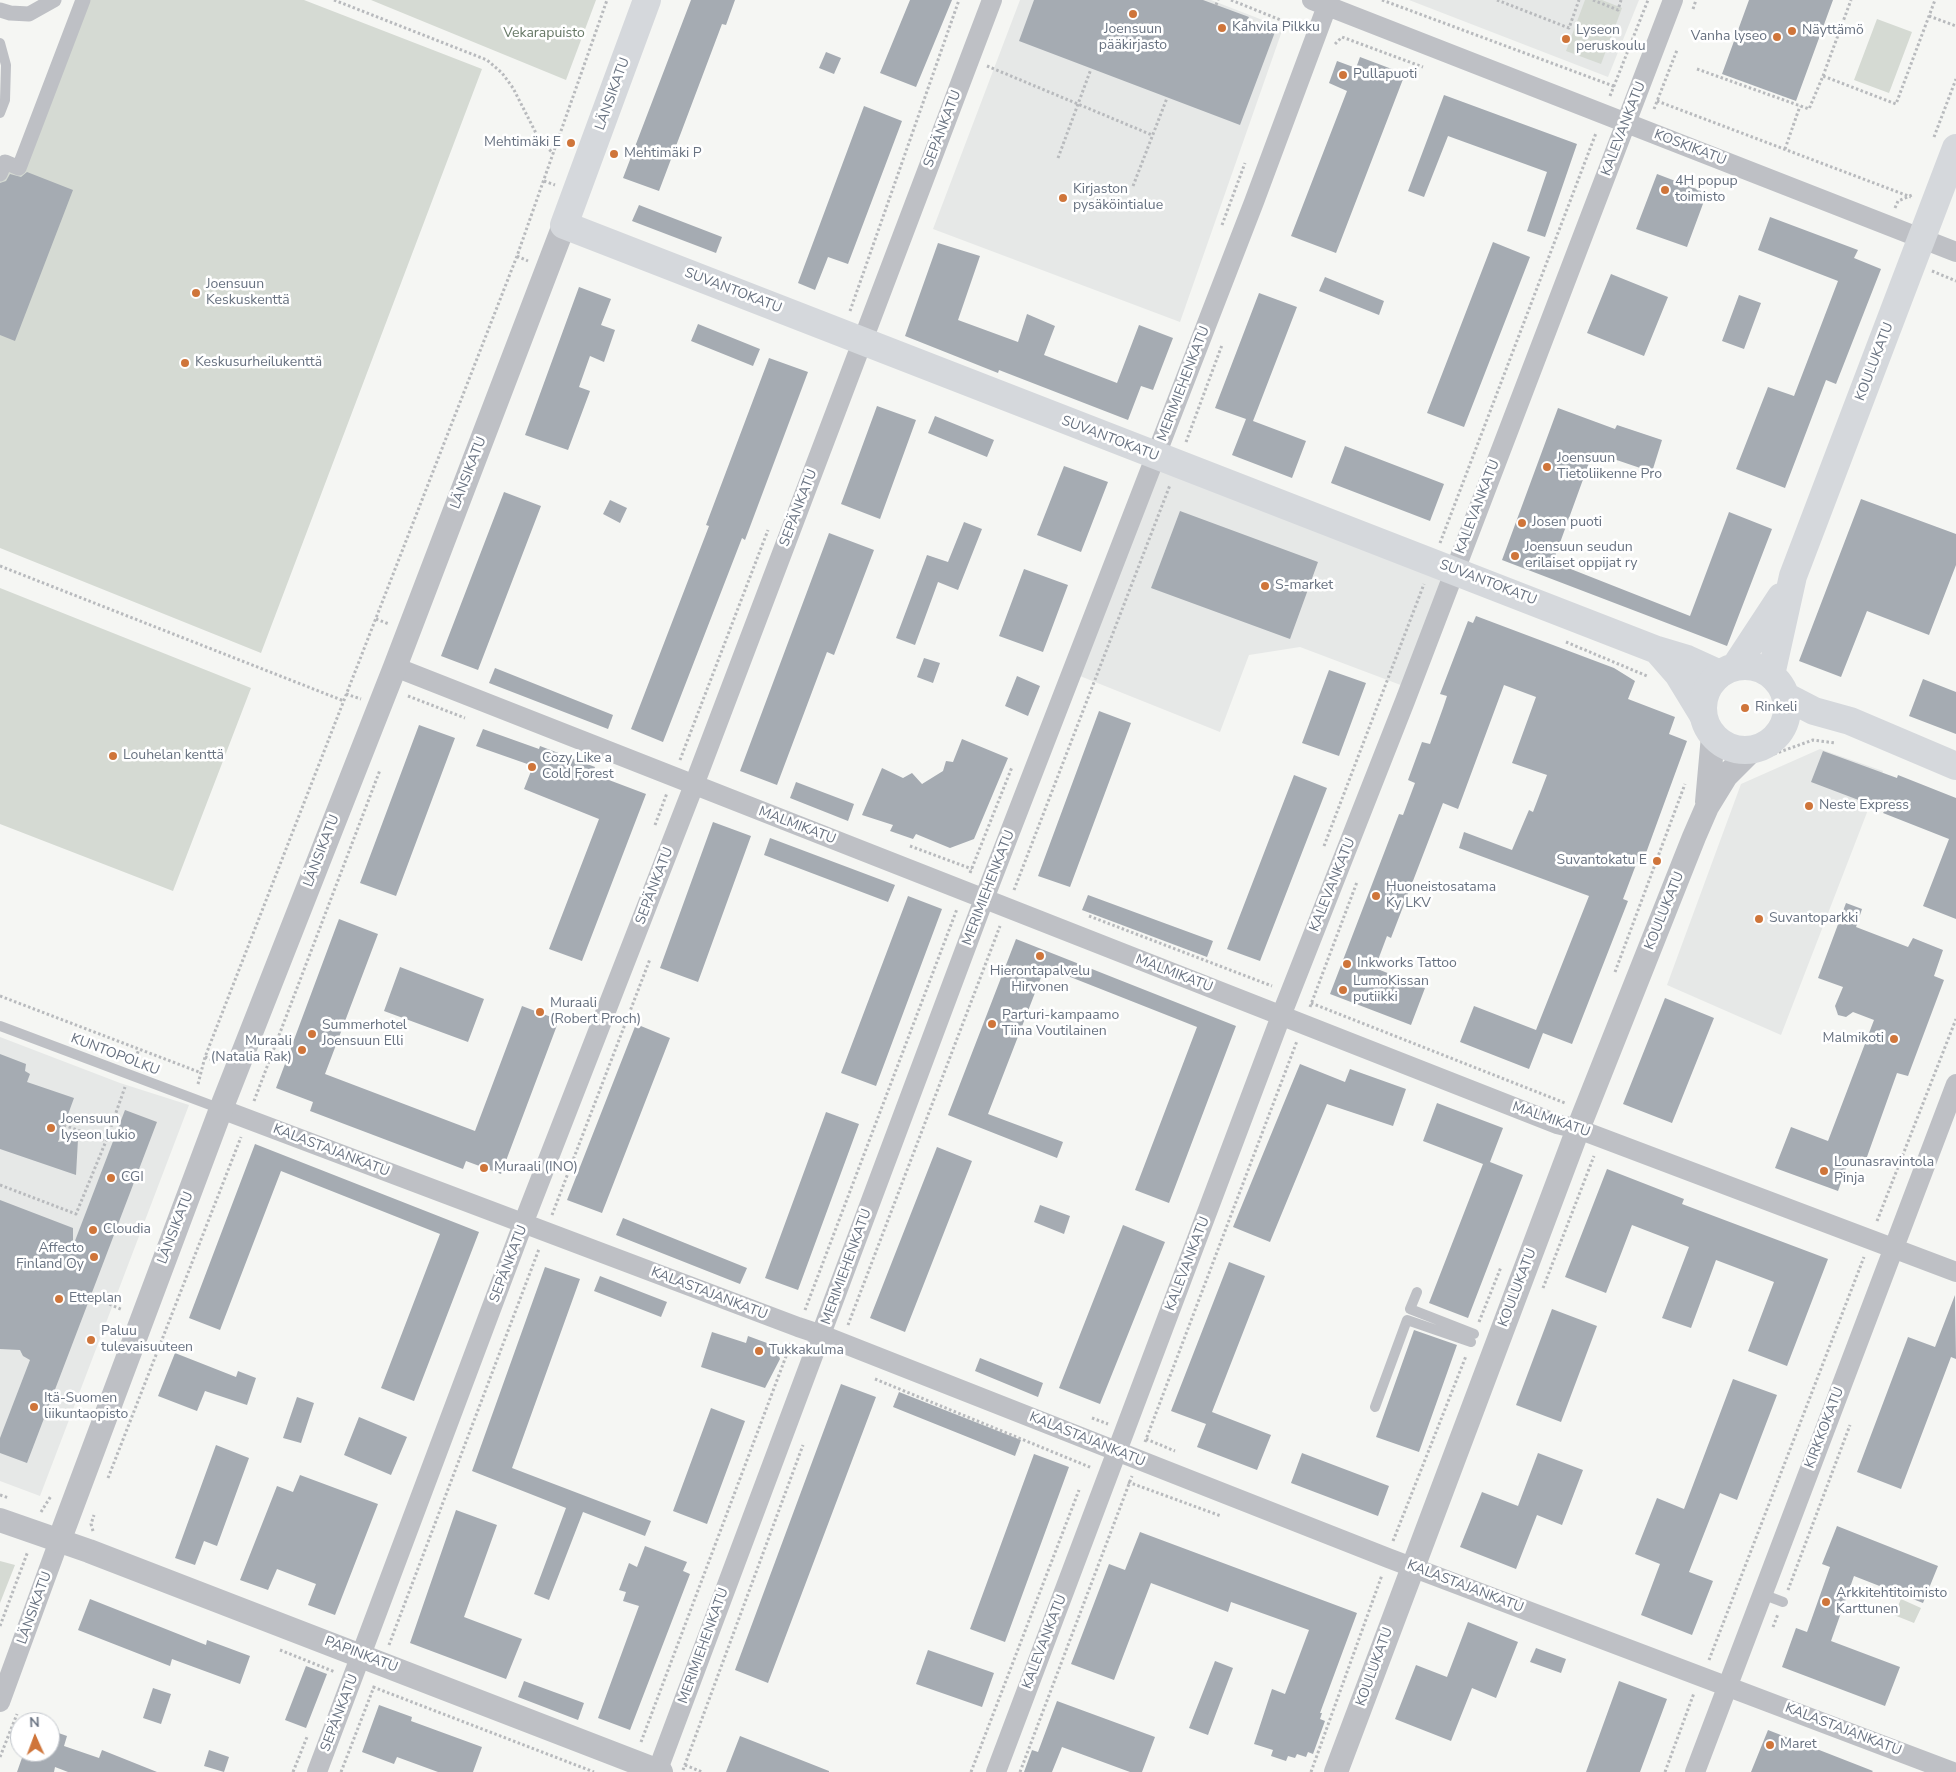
<!DOCTYPE html>
<meta charset="utf-8">
<style>
body{margin:0}
#map{position:relative;width:1956px;height:1772px;overflow:hidden;background:#f5f6f3;font-family:"Nunito Sans",sans-serif}
canvas{display:block}
.north{position:absolute;left:10px;top:1712px;width:50px;height:50px;box-sizing:border-box;background:#fff;border:1px solid #c3c7cd;border-radius:50%;rotate:358deg;font-size:14px;font-weight:700;line-height:20px;text-align:center;color:#687281}
.north::after{content:'';display:block;margin:auto;width:18px;height:22px;background:#cf753a;clip-path:polygon(50% 0,100% 100%,50% 72%,0 100%)}
</style>
<div id="map">
<canvas width="1956" height="1772"></canvas>
<div class="north">N</div>
</div>
<script>
const c = document.querySelector('canvas').getContext('2d');
c.lineJoin = 'round';
function fill(path, color) { c.fillStyle = color; c.fill(path, 'evenodd'); }
const toPath = rows => new Path2D(rows.map(r => 'M' + r).join(''));
function stroke(path, color, width, dash) { c.strokeStyle = color; c.lineWidth = width; c.lineCap = dash ? 'butt' : 'round'; c.setLineDash(dash || []); c.stroke(path); }
function label(font, color, halo, rows, align = 'center') {
  c.font = font + ' "Nunito Sans",sans-serif'; c.lineWidth = 5; c.setLineDash([]); c.textBaseline = 'middle'; c.strokeStyle = halo; c.fillStyle = color; for (const [text, x, y, turn = 0] of rows) {
    c.save(); c.translate(x, y); c.rotate((+turn || 0) * Math.PI / 180); c.textAlign = isNaN(turn) ? turn : align; if (halo) c.strokeText(text, 0, 0); c.fillText(text, 0, 0); c.restore();
  }
}
const built = toPath([
 [1020,0,1211,0,1283,28,1180,322,933,229],
 [1409,0,1639,0,1608,77],
 [1157,459,1449,574,1406,687,1300,647,1249,655,1220,732,1075,674],
 [1820,749,1883,771,1781,1035,1667,985,1741,784],
 [0,1037,120,1083,189,1105,40,1496,0,1481]
]);
const green = toPath([
 [83,0,304,0,482,69,261,653,0,548,0,177,5,163,19,169],
 [371,0,596,0,566,80],
 [1585,0,1602,0,1622,8,1601,64,1566,51],
 [1877,19,1912,32,1889,93,1854,80],
 [0,588,251,688,173,891,0,824],
 [0,1561,15,1565,0,1603],
 [1901,1599,1921,1608,1914,1623,1894,1615]
]);
const building = toPath([
 [691,0,735,0,726,25,722,24,659,191,623,178],
 [910,0,952,0,916,87,880,73],
 [1034,0,1203,0,1249,17,1247,21,1275,32,1240,125,1019,41],
 [1749,0,1833,0,1796,101,1722,74],
 [826,52,841,58,834,74,819,68],
 [1360,57,1405,74,1336,253,1291,236,1347,91,1329,83,1337,61,1356,68],
 [1444,95,1577,144,1545,237,1527,231,1547,172,1448,136,1424,197,1408,191],
 [864,106,902,121,848,264,828,257,815,290,798,283],
 [27,172,73,190,15,341,0,335,0,183,6,181,10,174,21,177],
 [1657,174,1707,193,1687,247,1636,229],
 [639,205,722,237,716,253,632,221],
 [1770,217,1858,250,1854,258,1881,269,1836,384,1826,380,1785,488,1736,469,1768,387,1794,396,1838,281,1758,250],
 [1493,242,1530,257,1464,427,1427,413],
 [938,243,980,256,958,320,1018,342,1027,314,1055,326,1044,355,1117,383,1139,325,1173,338,1153,390,1141,386,1128,420,999,370,998,373,905,336],
 [1611,274,1668,297,1644,356,1587,333],
 [1325,277,1384,301,1379,315,1319,291],
 [579,287,611,299,601,325,615,330,604,362,590,356,579,387,590,391,568,450,525,435],
 [1259,293,1297,307,1253,421,1306,441,1292,478,1232,455,1246,419,1215,408],
 [1739,295,1761,303,1744,349,1722,341],
 [698,324,760,349,753,366,691,341],
 [769,358,808,372,745,540,742,538,663,742,631,729,709,526,706,525],
 [877,406,916,420,880,519,841,504],
 [1558,408,1615,429,1617,425,1662,440,1652,472,1593,452,1553,562,1690,616,1729,512,1772,529,1727,646,1502,560],
 [935,416,994,440,987,457,928,433],
 [1345,446,1444,484,1430,521,1331,483],
 [1064,466,1108,482,1081,552,1037,535],
 [504,492,541,506,478,670,441,656],
 [1861,499,1956,534,1956,565,1929,635,1867,611,1841,677,1799,661],
 [610,500,627,508,620,523,603,514],
 [1180,511,1318,562,1290,639,1151,588],
 [964,522,982,529,958,590,938,582,915,645,896,638,927,555,948,562],
 [829,533,874,550,834,655,827,652,777,785,740,771],
 [1024,569,1068,585,1043,652,999,636],
 [1476,616,1614,668,1635,681,1628,699,1675,717,1669,734,1687,741,1642,864,1637,862,1623,899,1628,901,1572,1044,1543,1033,1529,1069,1460,1042,1474,1006,1536,1030,1589,896,1459,848,1464,832,1512,850,1529,810,1533,812,1547,775,1512,763,1536,697,1504,685,1458,809,1443,803,1391,938,1387,936,1375,968,1425,988,1411,1025,1330,994,1399,814,1403,815,1415,783,1408,780,1422,742,1430,744,1443,708,1447,696,1440,694,1468,621,1473,623],
 [924,658,940,663,933,683,917,677],
 [495,668,613,715,608,729,489,683],
 [1329,670,1366,683,1339,756,1302,743],
 [1017,676,1040,686,1028,716,1005,706],
 [1923,679,1956,692,1956,734,1909,716],
 [1099,711,1131,723,1070,887,1038,876],
 [419,725,455,738,396,896,360,883],
 [483,729,539,749,540,746,595,767,593,774,646,794,582,961,549,949,599,819,524,789,533,766,476,746],
 [962,739,1008,758,974,839,950,848,916,834,913,839,890,831,893,825,862,815,882,768,903,778,912,773,922,784,943,771,946,761,953,762],
 [1823,751,1897,778,1898,775,1956,798,1956,919,1923,906,1949,839,1883,813,1885,810,1811,782],
 [1294,775,1327,788,1260,961,1227,949],
 [796,782,854,804,848,821,790,798],
 [713,822,751,836,698,982,660,968],
 [770,838,895,885,888,902,764,855],
 [1088,895,1213,941,1207,957,1082,910],
 [908,896,942,909,876,1086,841,1073],
 [1846,903,1862,909,1856,927,1908,947,1913,938,1943,950,1934,976,1944,980,1908,1076,1897,1073,1863,1168,1848,1163,1838,1191,1775,1168,1791,1127,1828,1141,1874,1020,1853,1012,1846,1017,1838,1015,1835,1006,1843,987,1818,978],
 [339,919,378,934,325,1074,475,1131,522,1006,559,1020,501,1174,466,1161,463,1169,310,1111,313,1102,276,1088],
 [1016,939,1236,1026,1169,1203,1135,1190,1197,1027,1045,967,988,1114,1063,1142,1057,1158,948,1115],
 [400,967,484,999,468,1042,384,1011],
 [1665,998,1714,1018,1672,1123,1623,1104],
 [636,1024,670,1038,602,1213,567,1200],
 [0,1054,26,1064,25,1071,30,1074,27,1082,74,1098,58,1142,78,1139,76,1175,0,1149],
 [1300,1064,1345,1082,1350,1069,1406,1089,1393,1126,1327,1104,1270,1242,1233,1227],
 [1437,1103,1503,1128,1490,1162,1523,1175,1468,1318,1429,1303,1483,1164,1423,1141],
 [125,1110,157,1122,27,1463,0,1453,0,1438,30,1360,23,1356,20,1350,0,1349,0,1200,73,1228,73,1246],
 [826,1112,859,1124,798,1290,765,1278],
 [255,1144,479,1232,414,1401,381,1388,440,1234,281,1171,220,1330,189,1318],
 [937,1147,972,1161,905,1332,870,1318],
 [1607,1169,1684,1199,1682,1204,1828,1259,1787,1366,1748,1351,1774,1282,1716,1260,1691,1328,1662,1318,1689,1247,1632,1225,1606,1293,1565,1277],
 [1040,1205,1070,1216,1064,1234,1034,1222],
 [623,1218,747,1268,740,1284,616,1235],
 [1123,1225,1165,1242,1100,1404,1059,1388],
 [1229,1262,1265,1276,1212,1412,1271,1435,1257,1470,1197,1447,1206,1424,1171,1411],
 [545,1267,580,1279,512,1468,651,1521,645,1536,583,1512,549,1600,534,1594,566,1508,472,1471],
 [600,1276,667,1302,661,1317,594,1291],
 [1955,1295,1956,1359,1951,1357,1901,1489,1857,1472,1908,1337,1935,1347],
 [1552,1309,1597,1326,1561,1422,1516,1405],
 [1414,1330,1457,1345,1419,1452,1376,1437],
 [712,1332,746,1343,748,1336,775,1346,780,1359,765,1388,701,1367],
 [175,1353,236,1377,238,1371,256,1378,247,1405,205,1391,197,1411,158,1396],
 [980,1358,1043,1383,1038,1397,975,1371],
 [1733,1379,1777,1395,1737,1500,1720,1493,1689,1572,1713,1581,1692,1635,1641,1615,1660,1564,1635,1554,1657,1498,1684,1509],
 [841,1384,876,1397,768,1683,735,1670],
 [899,1392,1021,1440,1015,1456,893,1407],
 [297,1397,314,1403,301,1443,283,1438],
 [711,1408,745,1421,707,1524,673,1511],
 [359,1417,407,1437,391,1475,344,1455],
 [216,1445,249,1458,217,1546,204,1541,195,1565,175,1558],
 [1302,1453,1389,1486,1378,1516,1291,1483],
 [1538,1453,1583,1470,1562,1525,1537,1515,1516,1569,1460,1547,1482,1492,1518,1506],
 [1034,1454,1069,1467,1005,1642,970,1629],
 [300,1475,378,1504,335,1615,308,1605,316,1584,277,1569,268,1590,240,1580,277,1486,293,1492],
 [456,1510,497,1525,464,1617,522,1639,506,1679,410,1643],
 [1837,1526,1938,1566,1923,1603,1854,1576,1831,1641,1900,1667,1885,1706,1782,1667,1796,1628,1807,1632,1830,1567,1822,1564],
 [1140,1532,1357,1613,1320,1713,1322,1713,1320,1719,1325,1721,1313,1754,1308,1752,1306,1757,1297,1754,1295,1758,1288,1756,1286,1761,1271,1756,1273,1750,1254,1744,1272,1689,1285,1694,1309,1630,1231,1602,1228,1612,1151,1583,1114,1680,1071,1664,1109,1564,1125,1570],
 [645,1546,687,1562,683,1571,690,1574,630,1730,598,1718,639,1606,623,1601,626,1592,619,1590,629,1563,637,1567],
 [90,1599,206,1645,207,1640,250,1656,240,1684,172,1659,170,1666,78,1630],
 [1468,1622,1518,1642,1496,1698,1472,1688,1451,1741,1395,1719,1416,1665,1447,1677],
 [1536,1648,1566,1659,1561,1673,1530,1662],
 [928,1650,994,1673,982,1707,916,1684],
 [1215,1661,1233,1668,1208,1735,1189,1728],
 [306,1666,327,1674,306,1728,285,1720],
 [524,1681,584,1703,578,1720,518,1697],
 [1619,1681,1667,1699,1640,1772,1586,1772],
 [153,1688,171,1694,161,1724,143,1718],
 [1057,1701,1155,1737,1142,1772,1130,1772,1062,1747,1052,1772,1024,1772,1032,1750,1038,1752],
 [379,1705,412,1717,411,1721,482,1747,473,1772,438,1772,397,1757,394,1764,362,1752],
 [50,1730,67,1736,64,1746,99,1758,102,1750,157,1772,68,1772,55,1767,54,1772,17,1772,23,1755,19,1752,50,1752],
 [1768,1730,1873,1771,1872,1772,1751,1772],
 [740,1736,829,1771,829,1772,726,1772],
 [209,1750,229,1757,224,1772,204,1766]
]);
const path = toPath([
 [334,0,487,60,502,73,513,88,540,141,554,154],
 [1231,0,1298,27],
 [1382,0,1616,87],
 [1497,0,1569,28,1579,0],
 [1593,0,1618,10,1621,0],
 [1216,5,1218,0],
 [1693,9,1696,0],
 [1929,16,1956,26],
 [1335,44,1342,37,1423,67],
 [987,66,1152,135],
 [1697,69,1809,109,1823,76,1896,104,1935,0],
 [1823,76,1851,0],
 [1610,96,1648,0],
 [1657,101,1911,197],
 [1654,109,1677,50],
 [1934,137,1956,79],
 [1785,149,1800,106],
 [1058,158,1091,69],
 [544,181,555,185],
 [1133,186,1167,98],
 [1895,208,1898,201,1912,195],
 [1222,225,1245,163],
 [517,256,528,261],
 [1932,271,1956,281],
 [850,311,959,0],
 [1186,442,1222,345],
 [1440,543,1596,133],
 [0,566,344,701],
 [376,619,389,624],
 [1566,642,1647,676],
 [346,694,361,699],
 [408,696,465,718],
 [1774,754,1813,740,1835,743],
 [680,760,768,530],
 [655,825,667,793],
 [910,846,972,869],
 [1324,846,1424,584],
 [970,873,1012,767],
 [1014,890,1170,485],
 [1089,916,1272,986],
 [1615,972,1685,784],
 [0,996,199,1072],
 [1311,1003,1565,1103],
 [1310,1007,1357,882],
 [205,1057,218,1062],
 [134,1063,139,1049],
 [198,1084,205,1057,517,256,607,0],
 [254,1101,380,770],
 [64,1125,106,1141,125,1087],
 [0,1185,76,1214,106,1141],
 [552,1215,650,959],
 [1877,1221,1956,1019],
 [1543,1288,1594,1156],
 [91,1296,123,1310],
 [805,1310,957,909],
 [1479,1322,1501,1267],
 [848,1325,1000,926],
 [875,1379,1092,1468],
 [1092,1418,1108,1424],
 [1146,1439,1175,1451],
 [1145,1442,1297,1041],
 [108,1478,241,1137],
 [1128,1482,1221,1516],
 [0,1495,9,1498],
 [41,1512,51,1496],
 [93,1531,91,1524,94,1515],
 [1393,1541,1466,1356],
 [1788,1590,1850,1425],
 [0,1626,28,1551],
 [1773,1627,1778,1614],
 [389,1645,539,1249],
 [280,1650,335,1672],
 [1709,1660,1864,1257],
 [373,1687,594,1772],
 [641,1742,791,1343],
 [0,1757,17,1714],
 [685,1765,702,1772],
 [683,1770,803,1445],
 [293,1772,307,1737],
 [341,1772,375,1684],
 [971,1772,1079,1490],
 [1020,1772,1132,1476],
 [1311,1772,1382,1575],
 [1665,1772,1694,1693]
]);
const service = toPath([
 [0,43,6,65,5,100,0,113],
 [0,1026,221,1109],
 [1417,1292,1410,1309,1474,1334],
 [1375,1407,1407,1320,1471,1342],
 [1762,1594,1783,1602]
]);
const pedestrian = toPath([
 [0,10,10,13,29,14,54,0],
 [0,174,5,162,19,168,83,0]
]);
const minor = toPath([
 [1312,0,1956,252],
 [395,667,1557,1124,1578,1129,1956,1272],
 [221,1109,798,1327,822,1335,1388,1558,1953,1772],
 [0,1702,59,1541],
 [317,1772,523,1224,694,785,992,0],
 [657,1772,984,899,1254,202,1327,6],
 [996,1772,1281,1016,1405,701,1673,0],
 [1695,1772,1956,1084]
]);
const tertiary = toPath([
 [1707,802,1713,736],
 [0,1520,89,1551,661,1772],
 [59,1541,221,1109,395,667,564,225],
 [1336,1772,1578,1129,1694,837,1707,807,1726,776,1753,749]
]);
const secondary = toPath([
 [647,0,564,225,1657,650,1687,659,1720,674],
 [1657,650,1678,674,1703,715]
]);
const primary = toPath([
 '1703 708a42 42 0 1 1 84 0a42 42 0 1 1-84 0Z',
 [1735,667,1781,597],
 [1771,675,1793,576,1956,148],
 [1785,696,1814,711,1850,721,1956,766]
]);
const markers = [
 [1133,14,5,"#cf753a"],
 [1222,28,5,"#cf753a"],
 [1792,31,5,"#cf753a"],
 [1777,37,5,"#cf753a"],
 [1566,39,5,"#cf753a"],
 [1343,75,5,"#cf753a"],
 [571,143,5,"#cf753a"],
 [614,154,5,"#cf753a"],
 [1665,190,5,"#cf753a"],
 [1063,198,5,"#cf753a"],
 [196,293,5,"#cf753a"],
 [185,363,5,"#cf753a"],
 [1547,467,5,"#cf753a"],
 [1522,523,5,"#cf753a"],
 [1515,556,5,"#cf753a"],
 [1265,586,5,"#cf753a"],
 [1745,708,5,"#cf753a"],
 [113,756,5,"#cf753a"],
 [532,767,5,"#cf753a"],
 [1809,806,5,"#cf753a"],
 [1657,861,5,"#cf753a"],
 [1376,896,5,"#cf753a"],
 [1759,919,5,"#cf753a"],
 [1040,956,5,"#cf753a"],
 [1347,964,5,"#cf753a"],
 [1343,990,5,"#cf753a"],
 [540,1012,5,"#cf753a"],
 [992,1024,5,"#cf753a"],
 [312,1034,5,"#cf753a"],
 [1894,1039,5,"#cf753a"],
 [302,1050,5,"#cf753a"],
 [51,1128,5,"#cf753a"],
 [484,1168,5,"#cf753a"],
 [1824,1171,5,"#cf753a"],
 [111,1178,5,"#cf753a"],
 [93,1230,5,"#cf753a"],
 [94,1257,5,"#cf753a"],
 [59,1299,5,"#cf753a"],
 [91,1340,5,"#cf753a"],
 [759,1351,5,"#cf753a"],
 [34,1407,5,"#cf753a"],
 [1826,1602,5,"#cf753a"],
 [1770,1745,5,"#cf753a"]
];
const poiNames = [
 ["Kahvila Pilkku",1232,28],
 ["Joensuun",1133,30,"center"],
 ["pääkirjasto",1133,46,"center"],
 ["Lyseon",1576,31],
 ["peruskoulu",1576,47],
 ["Näyttämö",1802,31],
 ["Vanha lyseo",1767,37,"right"],
 ["Pullapuoti",1353,75],
 ["Mehtimäki E",561,143,"right"],
 ["Mehtimäki P",624,154],
 ["4H popup",1675,182],
 ["toimisto",1675,198],
 ["Kirjaston",1073,190],
 ["pysäköintialue",1073,206],
 ["Joensuun",206,285],
 ["Keskuskenttä",206,301],
 ["Keskusurheilukenttä",195,363],
 ["Joensuun",1557,459],
 ["Tietoliikenne Pro",1557,475],
 ["Josen puoti",1532,523],
 ["Joensuun seudun",1525,548],
 ["erilaiset oppijat ry",1525,564],
 ["S-market",1275,586],
 ["Rinkeli",1755,708],
 ["Louhelan kenttä",123,756],
 ["Cozy Like a",542,759],
 ["Cold Forest",542,775],
 ["Neste Express",1819,806],
 ["Suvantokatu E",1647,861,"right"],
 ["Huoneistosatama",1386,888],
 ["Ky LKV",1386,904],
 ["Suvantoparkki",1769,919],
 ["Inkworks Tattoo",1357,964],
 ["Hierontapalvelu",1040,972,"center"],
 ["Hirvonen",1040,988,"center"],
 ["LumoKissan",1353,982],
 ["putiikki",1353,998],
 ["Muraali",550,1004],
 ["(Robert Proch)",550,1020],
 ["Parturi-kampaamo",1002,1016],
 ["Tiina Voutilainen",1002,1032],
 ["Summerhotel",322,1026],
 ["Joensuun Elli",322,1042],
 ["Malmikoti",1884,1039,"right"],
 ["Muraali",292,1042,"right"],
 ["(Natalia Rak)",292,1058,"right"],
 ["Joensuun",61,1120],
 ["lyseon lukio",61,1136],
 ["Lounasravintola",1834,1163],
 ["Pinja",1834,1179],
 ["Muraali (INO)",494,1168],
 ["CGI",121,1178],
 ["Cloudia",103,1230],
 ["Affecto",84,1249,"right"],
 ["Finland Oy",84,1265,"right"],
 ["Etteplan",69,1299],
 ["Paluu",101,1332],
 ["tulevaisuuteen",101,1348],
 ["Tukkakulma",769,1351],
 ["Itä-Suomen",44,1399],
 ["liikuntaopisto",44,1415],
 ["Arkkitehtitoimisto",1836,1594],
 ["Karttunen",1836,1610],
 ["Maret",1780,1745]
];
const parkNames = [
 ["Vekarapuisto",544,34]
];
const streetNames = [
 ["LÄNSIKATU",613,94,-70],
 ["SEPÄNKATU",943,129,-69],
 ["KALEVANKATU",1624,129,-69],
 ["KOSKIKATU",1690,148,21],
 ["SUVANTOKATU",733,291,21],
 ["KOULUKATU",1875,362,-69],
 ["MERIMIEHENKATU",1184,384,-69],
 ["SUVANTOKATU",1110,439,21],
 ["LÄNSIKATU",469,473,-69],
 ["KALEVANKATU",1478,507,-69],
 ["SEPÄNKATU",799,508,-69],
 ["SUVANTOKATU",1488,583,21],
 ["MALMIKATU",797,826,21],
 ["LÄNSIKATU",322,851,-69],
 ["KALEVANKATU",1333,885,-68],
 ["SEPÄNKATU",655,886,-69],
 ["MERIMIEHENKATU",989,888,-69],
 ["KOULUKATU",1665,911,-68],
 ["MALMIKATU",1174,974,21],
 ["KUNTOPOLKU",115,1055,21],
 ["MALMIKATU",1551,1120,19],
 ["KALASTAJANKATU",331,1151,21],
 ["LÄNSIKATU",176,1228,-69],
 ["SEPÄNKATU",509,1264,-69],
 ["KALEVANKATU",1188,1264,-69],
 ["MERIMIEHENKATU",847,1267,-70],
 ["KOULUKATU",1518,1288,-69],
 ["KALASTAJANKATU",709,1294,21],
 ["KIRKKOKATU",1825,1428,-69],
 ["KALASTAJANKATU",1087,1440,22],
 ["KALASTAJANKATU",1465,1587,21],
 ["LÄNSIKATU",35,1608,-70],
 ["KALEVANKATU",1045,1642,-69],
 ["MERIMIEHENKATU",704,1646,-70],
 ["PAPINKATU",361,1655,21],
 ["KOULUKATU",1375,1667,-70],
 ["SEPÄNKATU",340,1713,-69],
 ["KALASTAJANKATU",1843,1730,21]
];
fill(built, '#e6e8e7');
fill(green, '#d5dad3');
fill(building, '#a5abb2');
stroke(path, '#b8babd', 3, [2.5, 2.5]);
stroke(service, '#bec0c5', 10);
stroke(pedestrian, '#bec0c5', 15);
stroke(minor, '#bec0c5', 20);
stroke(tertiary, '#bec0c5', 24);
stroke(secondary, '#d5d8dc', 28);
stroke(primary, '#d5d8dc', 28);
for (const [x, y, r, color] of markers) { const dot = new Path2D(); dot.arc(x, y, r, 0, 2 * Math.PI); c.fillStyle = color; c.fill(dot); stroke(dot, '#fff', 2); }
label('14px', '#687281', '#fff', poiNames, 'left');
label('14px', '#677966', '#fff', parkNames);
label('14px', '#687281', '#fff', streetNames);
</script>
